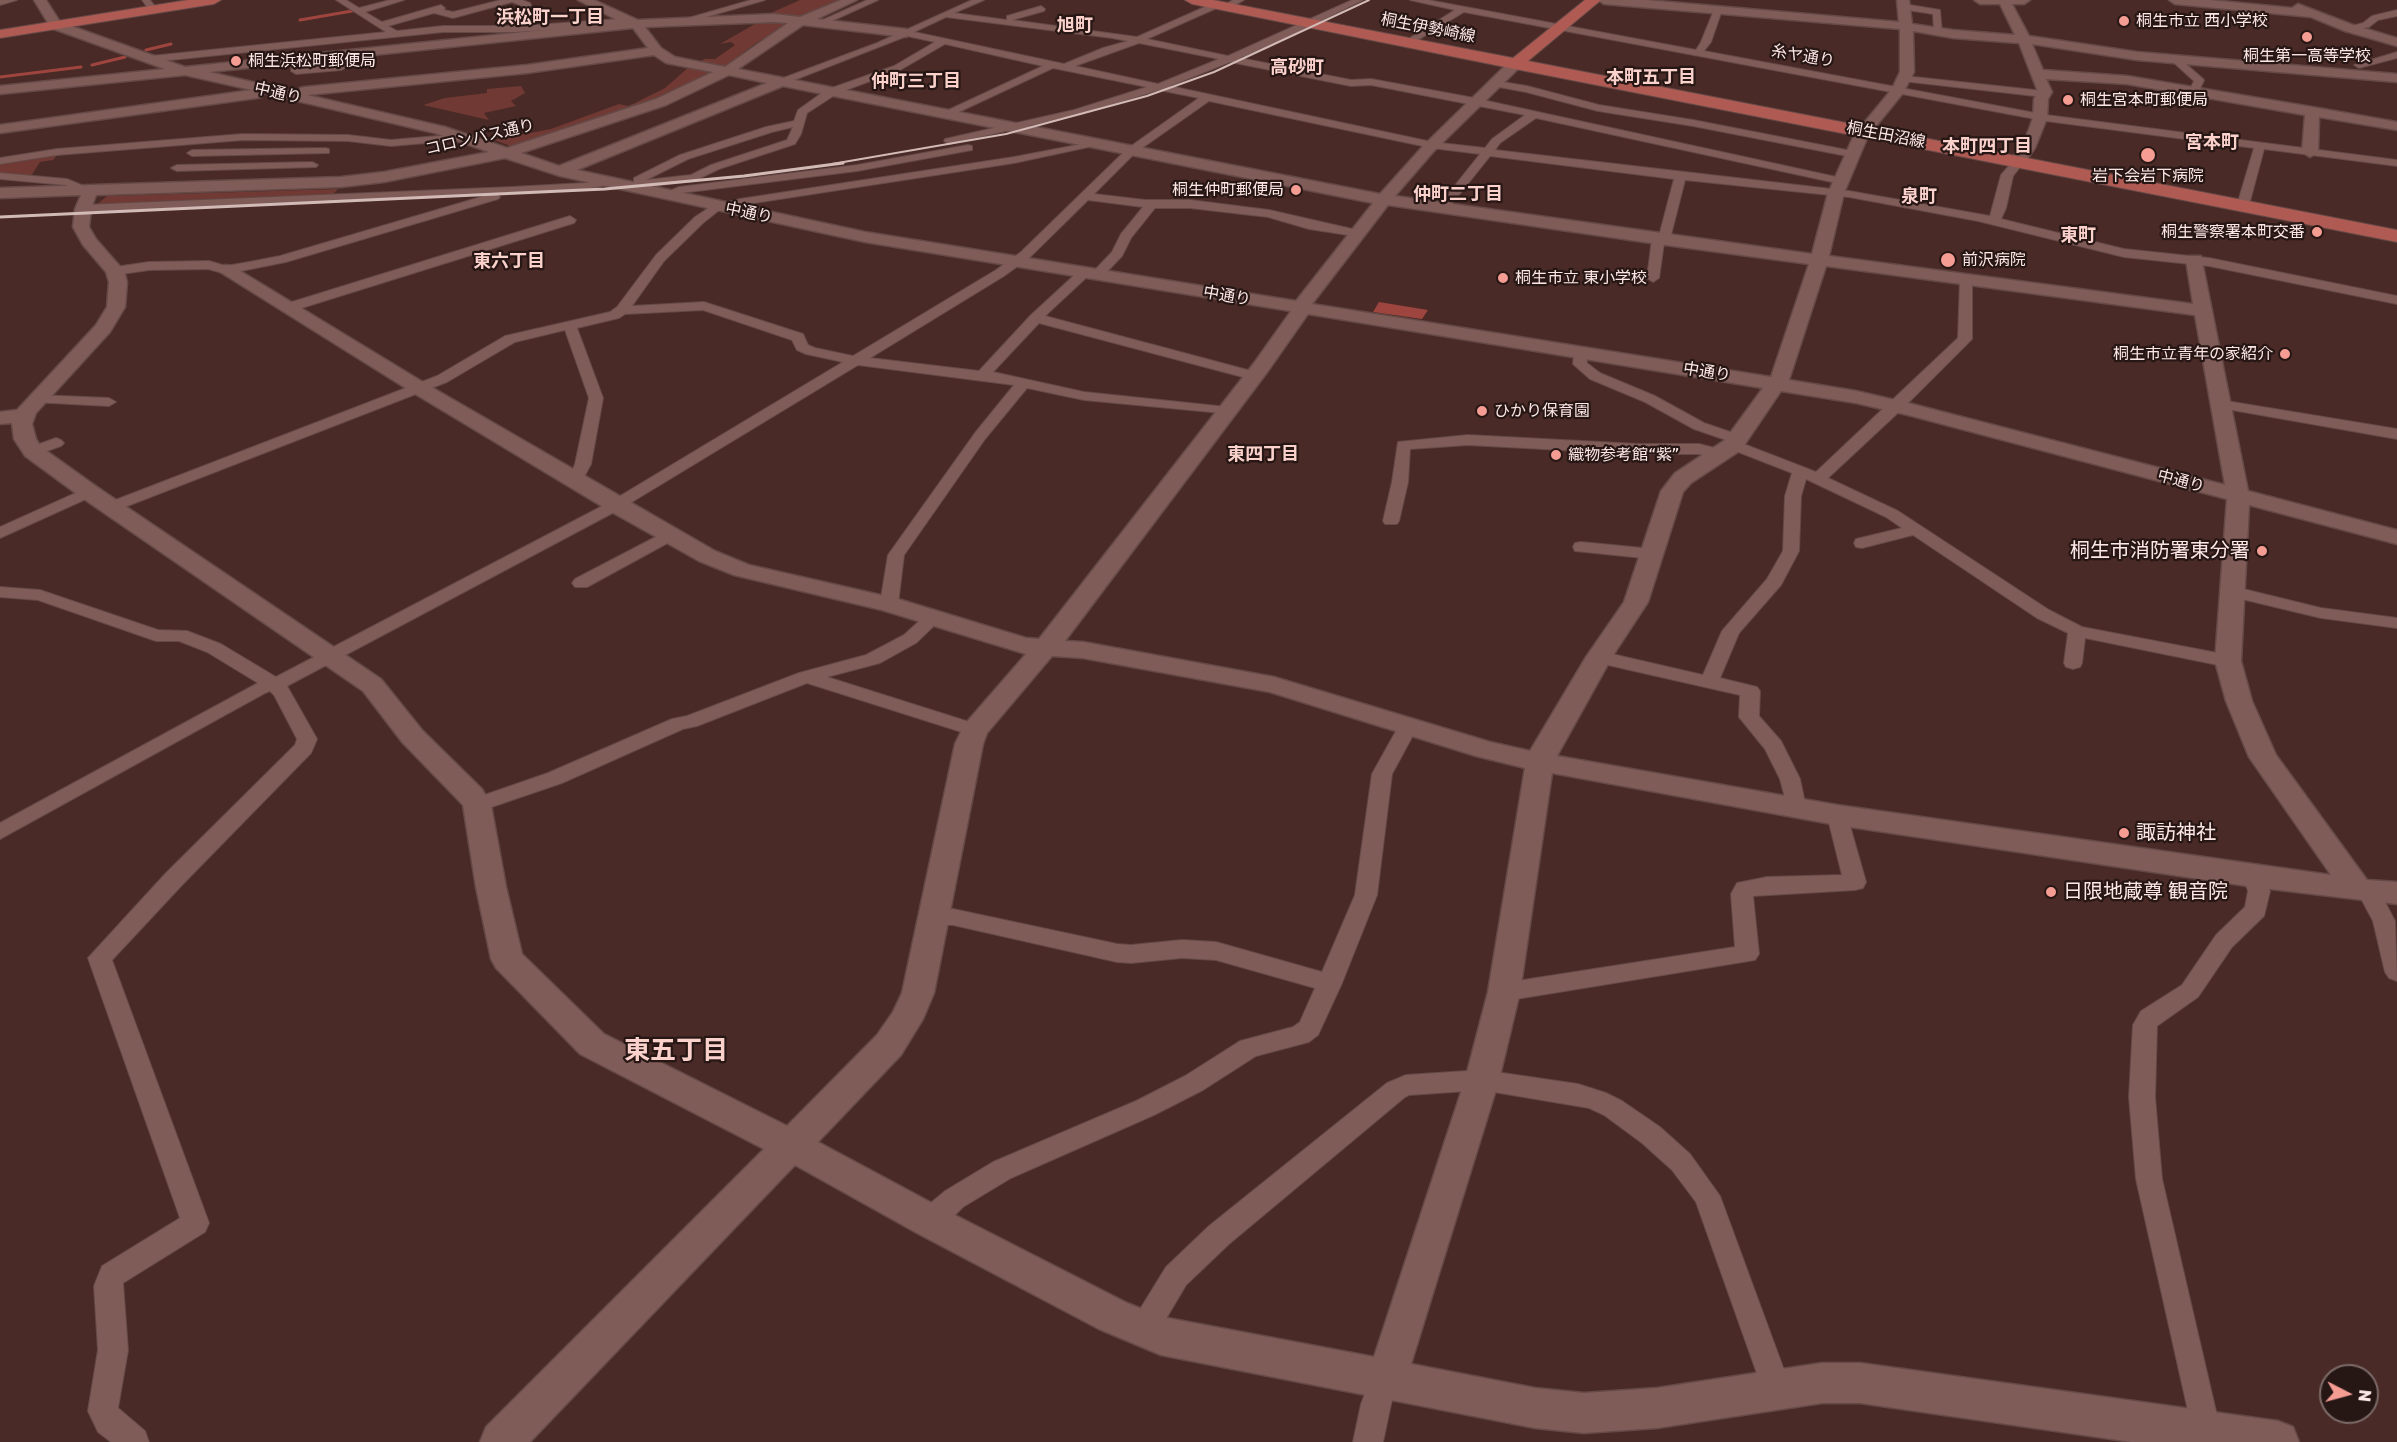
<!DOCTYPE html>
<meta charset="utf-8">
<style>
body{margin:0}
#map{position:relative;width:2397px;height:1442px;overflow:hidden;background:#492a26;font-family:"Golos Text",sans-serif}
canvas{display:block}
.north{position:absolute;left:2319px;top:1364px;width:60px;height:60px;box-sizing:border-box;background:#261715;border:2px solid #7c6a68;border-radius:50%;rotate:96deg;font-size:16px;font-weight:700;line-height:24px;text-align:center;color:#fde7e4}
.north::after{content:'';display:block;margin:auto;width:21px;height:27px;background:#f59c93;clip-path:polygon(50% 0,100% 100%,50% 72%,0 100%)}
</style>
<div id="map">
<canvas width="2397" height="1442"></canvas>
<div class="north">N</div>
</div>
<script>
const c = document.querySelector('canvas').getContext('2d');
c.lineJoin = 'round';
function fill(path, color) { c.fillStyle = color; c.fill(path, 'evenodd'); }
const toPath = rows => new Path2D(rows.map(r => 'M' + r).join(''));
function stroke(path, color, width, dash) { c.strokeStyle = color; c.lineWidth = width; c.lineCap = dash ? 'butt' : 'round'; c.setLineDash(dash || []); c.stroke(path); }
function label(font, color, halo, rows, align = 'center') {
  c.font = font + ' "Golos Text","Noto Sans JP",sans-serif'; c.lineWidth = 4.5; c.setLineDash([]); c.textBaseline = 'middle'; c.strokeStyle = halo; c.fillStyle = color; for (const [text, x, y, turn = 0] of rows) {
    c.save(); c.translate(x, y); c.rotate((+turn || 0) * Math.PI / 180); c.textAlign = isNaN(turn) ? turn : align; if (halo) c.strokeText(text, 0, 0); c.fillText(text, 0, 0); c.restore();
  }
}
const green = toPath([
 [800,0,842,0,801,17,764,16],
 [760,21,790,23,756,43,726,65,639,106,513,147,494,140,551,129,619,104,628,106,635,103,665,88,689,67,705,59,715,59,735,45,731,42,720,44],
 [521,86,525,93,511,101,516,106,484,113,489,120,423,105,445,98,487,93,487,89],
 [59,153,53,160,40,162,31,176,0,174,0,162],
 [338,189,331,196,95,206,107,196]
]);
const water = toPath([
 [1379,302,1428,310,1422,319,1373,312]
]);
const stream = toPath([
 [300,20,352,11],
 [146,50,171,44],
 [92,65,125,57],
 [0,77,81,67]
]);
const street = toPath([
 [0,0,17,0,0,5,0,0],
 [142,0,150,0,157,9,150,11,142,0],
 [336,0,346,0,359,8,390,0,404,0,365,12,382,22,441,5,445,8,444,10,453,12,501,0,522,0,530,3,531,5,521,26,632,18,636,21,632,24,515,32,443,32,151,62,146,59,151,56,386,32,336,0],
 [512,2,522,6,512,26,443,26,397,31,388,26,434,13,453,18,512,2],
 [751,0,765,0,682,24,678,21,751,0],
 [867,0,878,0,823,25,816,23,867,0],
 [972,0,984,0,954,13,1007,20,1007,16,1041,6,1045,9,1044,11,1012,20,1137,37,1216,2,1219,3,1219,7,1147,39,1228,56,1352,0,1363,0,1282,40,1240,58,1351,80,1371,79,1469,97,1841,178,1847,181,1841,184,1536,118,1500,143,1495,150,1849,191,1990,216,2001,175,2014,160,2018,159,2024,162,2013,176,2006,208,2001,219,2124,249,2209,258,2397,296,2397,304,2209,266,2124,257,1978,221,1849,197,1685,180,1670,239,1664,243,1659,278,1653,282,1647,278,1652,239,1659,236,1674,179,1490,156,1447,210,1443,212,1437,208,1480,154,1432,148,1209,101,1135,153,1094,194,1145,200,1190,200,1269,210,1361,231,1361,237,1309,229,1268,217,1190,208,1155,208,1131,238,1122,256,1102,277,1097,278,1091,274,1112,252,1121,234,1143,207,1088,200,1029,258,1004,276,870,358,979,371,1031,315,1081,269,1085,268,1089,269,1091,272,1089,275,1045,316,1259,373,1261,376,1254,380,1039,323,993,372,1084,392,1227,407,1234,411,1232,414,1084,400,1027,388,985,439,904,555,898,604,895,608,889,609,883,608,880,604,888,555,975,433,1014,385,858,365,622,508,287,686,317,739,311,753,182,885,112,960,209,1223,205,1232,123,1283,128,1350,118,1408,145,1431,149,1442,111,1442,98,1432,88,1411,98,1350,94,1286,102,1266,180,1218,88,958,166,873,295,745,297,739,274,695,270,691,265,693,0,839,0,823,258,683,207,652,179,641,156,641,38,600,0,597,0,587,40,590,158,630,187,631,221,644,276,677,610,502,843,362,806,354,797,350,792,340,703,310,625,314,619,318,577,328,603,398,591,464,584,477,577,481,571,483,563,478,572,471,575,464,589,398,565,330,515,342,447,382,117,510,105,510,103,507,105,504,437,376,505,336,610,312,617,307,656,255,695,217,710,207,740,199,1014,157,1098,141,1098,145,1014,163,741,205,718,211,703,223,664,261,632,306,704,302,803,334,808,345,815,348,853,356,996,270,1021,252,1127,149,1199,98,1159,90,1081,114,949,144,944,141,945,139,1074,110,1147,87,1053,68,948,117,943,114,944,112,1043,66,945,44,900,70,838,93,807,113,801,134,795,144,719,169,694,181,626,189,620,186,634,182,634,178,680,155,766,127,794,121,798,110,826,90,894,66,935,42,907,36,784,84,778,84,778,80,877,43,972,0],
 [946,17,1112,38,1128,41,1103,48,1064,64,914,32,946,17],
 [1139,43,1219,59,1158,84,1075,66,1139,43],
 [1230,62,1351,86,1371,85,1525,115,1492,139,1485,148,1432,142,1170,86,1230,62],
 [793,127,787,140,711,165,691,175,646,180,688,159,772,132,793,127],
 [1233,0,1244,0,1228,9,1221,7,1233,0],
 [1410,0,1428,0,1696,50,1701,42,1714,10,1718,7,1722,10,1711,42,1704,51,2046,115,2397,160,2397,166,2264,149,2249,205,2243,209,2237,205,2254,148,2046,121,1464,12,1408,46,1403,43,1405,41,1455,10,1410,0],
 [1904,4,1940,10,1942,34,1934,32,1933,14,1901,9,1900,7,1904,4],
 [2397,10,2397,16,2378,20,2369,27,2349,31,2344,28,2363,23,2372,16,2397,10],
 [346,51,351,54,351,65,341,70,296,74,291,71,293,58,299,58,301,68,337,65,341,63,341,54,346,51],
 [2397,52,2397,58,2359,68,2354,65,2397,52],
 [2172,57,2178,57,2202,78,2204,80,2198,93,2190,93,2189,91,2194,81,2172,61,2172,57],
 [1905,76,2044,91,2049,94,2044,97,1902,81,1900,79,1905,76],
 [1496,81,1527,86,1599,105,1693,120,1852,151,1857,154,1852,157,1693,126,1598,111,1526,92,1493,86,1493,82,1496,81],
 [243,134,348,135,391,140,461,134,466,137,461,140,391,146,348,141,243,140,57,155,0,164,0,158,57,149,243,134],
 [968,145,972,146,972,150,857,171,681,193,666,198,660,195,679,187,857,165,968,145],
 [325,148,329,149,329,153,192,156,187,153,192,150,325,148],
 [312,162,318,165,316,167,177,171,171,168,177,165,312,162],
 [0,173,67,179,91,189,85,192,65,185,0,179,0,173],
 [609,179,615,182,613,184,585,189,496,194,500,197,498,199,286,262,226,274,208,269,149,270,115,275,109,271,115,267,149,262,209,261,226,266,249,262,280,256,491,194,83,213,77,209,83,205,512,187,585,183,609,179],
 [570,216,576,220,574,223,292,311,282,311,280,308,282,305,570,216],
 [1966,275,1972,279,1972,339,1902,409,1828,478,1898,511,2049,610,2082,627,2228,655,2235,657,2237,661,2235,665,2228,667,2085,638,2082,663,2080,667,2073,669,2066,667,2064,663,2068,633,2037,618,1913,535,1862,548,1856,547,1854,543,1856,539,1902,528,1886,517,1806,479,1801,496,1799,551,1781,585,1739,633,1720,678,1757,687,1760,691,1759,716,1781,741,1800,779,1806,808,1803,813,1796,815,1789,813,1780,779,1765,749,1739,717,1740,695,1599,663,1592,661,1590,657,1592,653,1599,651,1703,675,1722,631,1767,579,1783,551,1785,496,1792,473,1728,448,1725,445,1729,441,1694,429,1645,402,1590,379,1573,364,1574,353,1576,350,1586,350,1587,363,1600,373,1655,396,1704,423,1742,436,1745,439,1741,443,1816,472,1958,338,1960,279,1966,275],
 [37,395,109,398,116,402,109,406,32,402,30,399,32,396,37,395],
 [2220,400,2397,429,2397,439,2215,407,2213,404,2220,400],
 [1468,435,1638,444,1699,444,1727,451,1730,454,1722,459,1699,454,1638,454,1468,445,1410,449,1408,482,1399,521,1397,524,1385,524,1383,521,1392,482,1398,442,1468,435],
 [56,438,61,440,64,443,61,446,33,456,25,451,28,448,56,438],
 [89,487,95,489,97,492,95,495,0,538,0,527,89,487],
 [669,530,677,535,675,539,587,587,575,587,572,583,575,579,669,530],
 [1581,542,1653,549,1659,550,1661,554,1659,558,1653,559,1575,551,1573,547,1575,543,1581,542],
 [2231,586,2321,608,2397,618,2397,628,2321,618,2225,595,2222,591,2225,587,2231,586],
 [934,612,940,613,943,617,916,643,880,663,827,677,982,726,985,730,982,734,975,736,968,734,807,683,697,726,683,729,562,783,477,812,470,810,467,805,470,800,548,773,672,719,687,716,799,673,866,655,904,635,928,613,934,612],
 [1408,720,1415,722,1418,726,1392,774,1377,895,1342,983,1318,1035,1309,1042,1256,1056,1203,1090,1154,1115,1011,1178,963,1207,940,1230,930,1233,920,1230,916,1221,920,1212,945,1191,993,1162,1136,1101,1185,1076,1240,1041,1293,1027,1300,1022,1315,988,1216,960,1182,958,1131,963,1117,962,953,925,933,925,925,923,922,917,925,911,953,909,1117,944,1131,945,1182,940,1216,942,1322,972,1355,895,1372,774,1401,722,1408,720],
 [1837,808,1844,810,1847,815,1866,882,1863,888,1855,890,1753,896,1759,954,1755,960,1504,1001,1496,998,1492,992,1496,986,1504,983,1735,947,1731,894,1737,883,1767,877,1842,875,1827,815,1830,810,1837,808],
 [2254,868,2262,870,2270,891,2264,916,2232,947,2198,997,2157,1026,2155,1097,2162,1179,2221,1433,2217,1442,2195,1442,2136,1179,2129,1097,2133,1025,2141,1011,2182,985,2216,935,2245,907,2248,891,2243,876,2246,870,2254,868],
 [2368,883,2376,885,2395,921,2397,981,2389,978,2385,972,2373,921,2357,891,2360,885,2368,883],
 [1482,1070,1578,1084,1606,1093,1622,1101,1660,1127,1690,1154,1720,1196,1791,1389,1786,1399,1776,1403,1766,1399,1696,1202,1672,1170,1642,1143,1604,1115,1589,1108,1482,1090,1409,1095,1405,1097,1229,1244,1186,1285,1154,1339,1144,1343,1134,1339,1130,1329,1134,1319,1166,1267,1209,1226,1387,1083,1406,1075,1482,1070],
 [1386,1364,1396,1368,1401,1378,1391,1404,1383,1442,1353,1442,1361,1404,1371,1378,1376,1368,1386,1364]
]);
const secondary = toPath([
 [34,0,46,0,60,22,185,67,621,22,578,0,594,0,638,20,774,14,800,17,841,0,857,0,817,19,906,29,912,33,906,37,803,25,738,69,1380,194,1424,145,1510,61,1515,60,1520,61,1522,64,1520,67,1434,151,1395,196,1812,254,1828,193,1854,135,1892,89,1900,72,1900,29,1604,4,1598,0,1646,0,1899,22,1897,0,1909,0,1912,24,1953,30,2015,35,2000,4,1980,4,1974,0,2030,0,2024,4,2012,4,2029,36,2137,52,2397,74,2397,82,2137,60,2032,44,2043,70,2127,76,2312,107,2397,122,2397,130,2319,117,2318,152,2310,157,2302,152,2305,115,2127,84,2046,79,2052,92,2048,99,2047,118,2035,148,2023,165,2018,167,2010,162,2026,137,2033,118,2034,99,2038,92,2019,43,1953,38,1913,31,1914,72,1903,93,1868,136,1844,193,1829,256,2193,304,2186,260,2189,256,2201,256,2248,491,2397,530,2397,544,2249,505,2241,661,2252,701,2276,755,2367,880,2397,882,2397,904,2254,887,1837,825,1552,773,1520,992,1499,1080,1411,1364,1535,1388,1584,1393,1657,1388,1822,1363,1860,1363,2278,1421,2293,1427,2299,1442,2132,1442,1860,1403,1822,1403,1657,1428,1584,1433,1535,1428,1161,1355,1099,1329,917,1233,795,1165,530,1442,480,1442,486,1427,764,1149,580,1054,496,968,491,959,476,887,463,805,402,742,363,691,81,497,25,456,14,439,12,423,0,424,0,412,17,410,96,325,107,307,109,282,106,272,83,245,73,227,75,209,81,195,0,198,0,188,341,177,384,172,489,152,435,133,263,93,262,97,257,98,0,133,0,125,252,90,185,75,0,94,0,86,165,69,51,28,34,0],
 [774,22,788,23,725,67,675,57,661,48,645,27,774,22],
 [633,28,648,48,527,65,305,87,300,88,300,93,209,72,633,28],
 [654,55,666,63,713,72,656,99,507,148,445,127,307,95,527,73,654,55],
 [729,75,767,83,559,166,521,153,666,105,729,75],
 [783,86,1373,203,1296,301,865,232,577,170,783,86],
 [505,158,560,176,865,242,1291,311,1254,363,1039,639,1026,638,898,599,749,565,715,551,426,384,232,266,226,265,220,266,217,270,412,392,608,510,699,561,734,575,882,610,1026,654,965,724,955,744,902,993,893,1012,877,1035,787,1126,604,1034,522,954,506,887,491,805,482,789,422,730,381,679,97,487,41,447,36,439,32,424,36,413,110,332,125,307,127,282,124,271,96,239,89,227,91,209,96,195,341,187,384,182,505,158],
 [1388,205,1658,244,1809,264,1771,377,1312,304,1388,205],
 [1826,266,2195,315,2225,485,1912,404,1856,391,1789,380,1826,266],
 [1308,314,1763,388,1725,440,1675,473,1661,491,1624,602,1586,657,1530,751,1490,742,1274,677,1083,642,1065,641,1268,371,1308,314],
 [1781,391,1856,403,1908,415,2227,499,2215,661,2226,701,2249,757,2331,875,1837,805,1557,756,1612,657,1648,602,1683,492,1691,483,1741,450,1781,391],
 [1052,656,1083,658,1270,692,1476,756,1525,768,1488,992,1465,1080,1374,1357,1162,1317,1127,1303,943,1209,818,1142,901,1055,923,1019,934,993,983,744,987,733,1052,656],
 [2169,0,2210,0,2292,8,2298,4,2353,25,2397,38,2397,46,2345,31,2311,17,2175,4,2169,0]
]);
const primary = toPath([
 [188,0,221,0,214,4,0,38,0,30,188,0],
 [1185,0,1213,0,1513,58,1585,0,1601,0,1528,61,2397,230,2397,242,1515,69,1192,4,1185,0]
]);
const railFar1 = toPath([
 [832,164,1006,134,1147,96,1214,72,1369,0]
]);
const rail = toPath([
 [0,217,605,189,744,176,843,163]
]);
const markers = [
 [2124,21,6,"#f59c93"],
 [2307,37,6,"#f59c93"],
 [236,61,6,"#f59c93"],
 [2068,100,6,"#f59c93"],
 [2148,155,8,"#f59c93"],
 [1296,190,6,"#f59c93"],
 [2317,232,6,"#f59c93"],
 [1948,260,8,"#f59c93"],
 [1503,278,6,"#f59c93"],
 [2285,354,6,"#f59c93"],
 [1482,411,6,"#f59c93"],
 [1556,455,6,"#f59c93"],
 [2262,551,6,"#f59c93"],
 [2124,833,6,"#f59c93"],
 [2051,892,6,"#f59c93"]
];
const farPoinames = [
 ["桐生市立 西小学校",2136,21],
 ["桐生第一高等学校",2307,56,"center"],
 ["桐生浜松町郵便局",248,61],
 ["桐生宮本町郵便局",2080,100],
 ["岩下会岩下病院",2148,176,"center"],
 ["桐生仲町郵便局",1284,190,"right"],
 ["桐生警察署本町交番",2305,232,"right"],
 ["前沢病院",1962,260],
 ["桐生市立 東小学校",1515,278],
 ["桐生市立青年の家紹介",2273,354,"right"],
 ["ひかり保育園",1494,411],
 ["織物参考館“紫”",1568,455]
];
const farStreetnames = [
 ["桐生伊勢崎線",1428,28,11],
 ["糸ヤ通り",1803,56,10],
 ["中通り",278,93,13],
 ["桐生田沼線",1886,135,11],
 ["コロンバス通り",480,137,-13],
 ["中通り",749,213,12],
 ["中通り",1227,296,10],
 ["中通り",1707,372,9],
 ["中通り",2181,481,15]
];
const farNeighbourhoodnames = [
 ["浜松町一丁目",550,17],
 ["旭町",1075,25],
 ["高砂町",1297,67],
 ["本町五丁目",1651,77],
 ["仲町三丁目",916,81],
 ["宮本町",2212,142],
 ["本町四丁目",1987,146],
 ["仲町二丁目",1458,194],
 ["泉町",1919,196],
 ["東町",2078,235],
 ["東六丁目",509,261],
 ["東四丁目",1263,454]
];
const poiNames = [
 ["桐生市消防署東分署",2250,551,"right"],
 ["諏訪神社",2136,833],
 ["日限地蔵尊 観音院",2063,892]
];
const nearNeighbourhoodnames = [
 ["東五丁目",676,1051]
];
fill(green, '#703934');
fill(water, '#9e453f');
stroke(stream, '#9e453f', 3);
stroke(street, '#644946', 2);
stroke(secondary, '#644946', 3);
stroke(primary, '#644946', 2);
fill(street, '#805c58');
fill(secondary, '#805c58');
fill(primary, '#af5a53');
stroke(railFar1, '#d2bab6', 2);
stroke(rail, '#d2bab6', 3);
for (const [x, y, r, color] of markers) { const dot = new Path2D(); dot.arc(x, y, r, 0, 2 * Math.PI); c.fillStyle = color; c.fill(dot); stroke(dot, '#261715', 2); }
label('16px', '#fde7e4', '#261715', farPoinames, 'left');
label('16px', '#fde7e4', '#261715', farStreetnames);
label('bold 18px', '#fbd1cc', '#261715', farNeighbourhoodnames);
label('20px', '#fde7e4', '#261715', poiNames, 'left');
label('bold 26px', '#fbd1cc', '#261715', nearNeighbourhoodnames);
</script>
